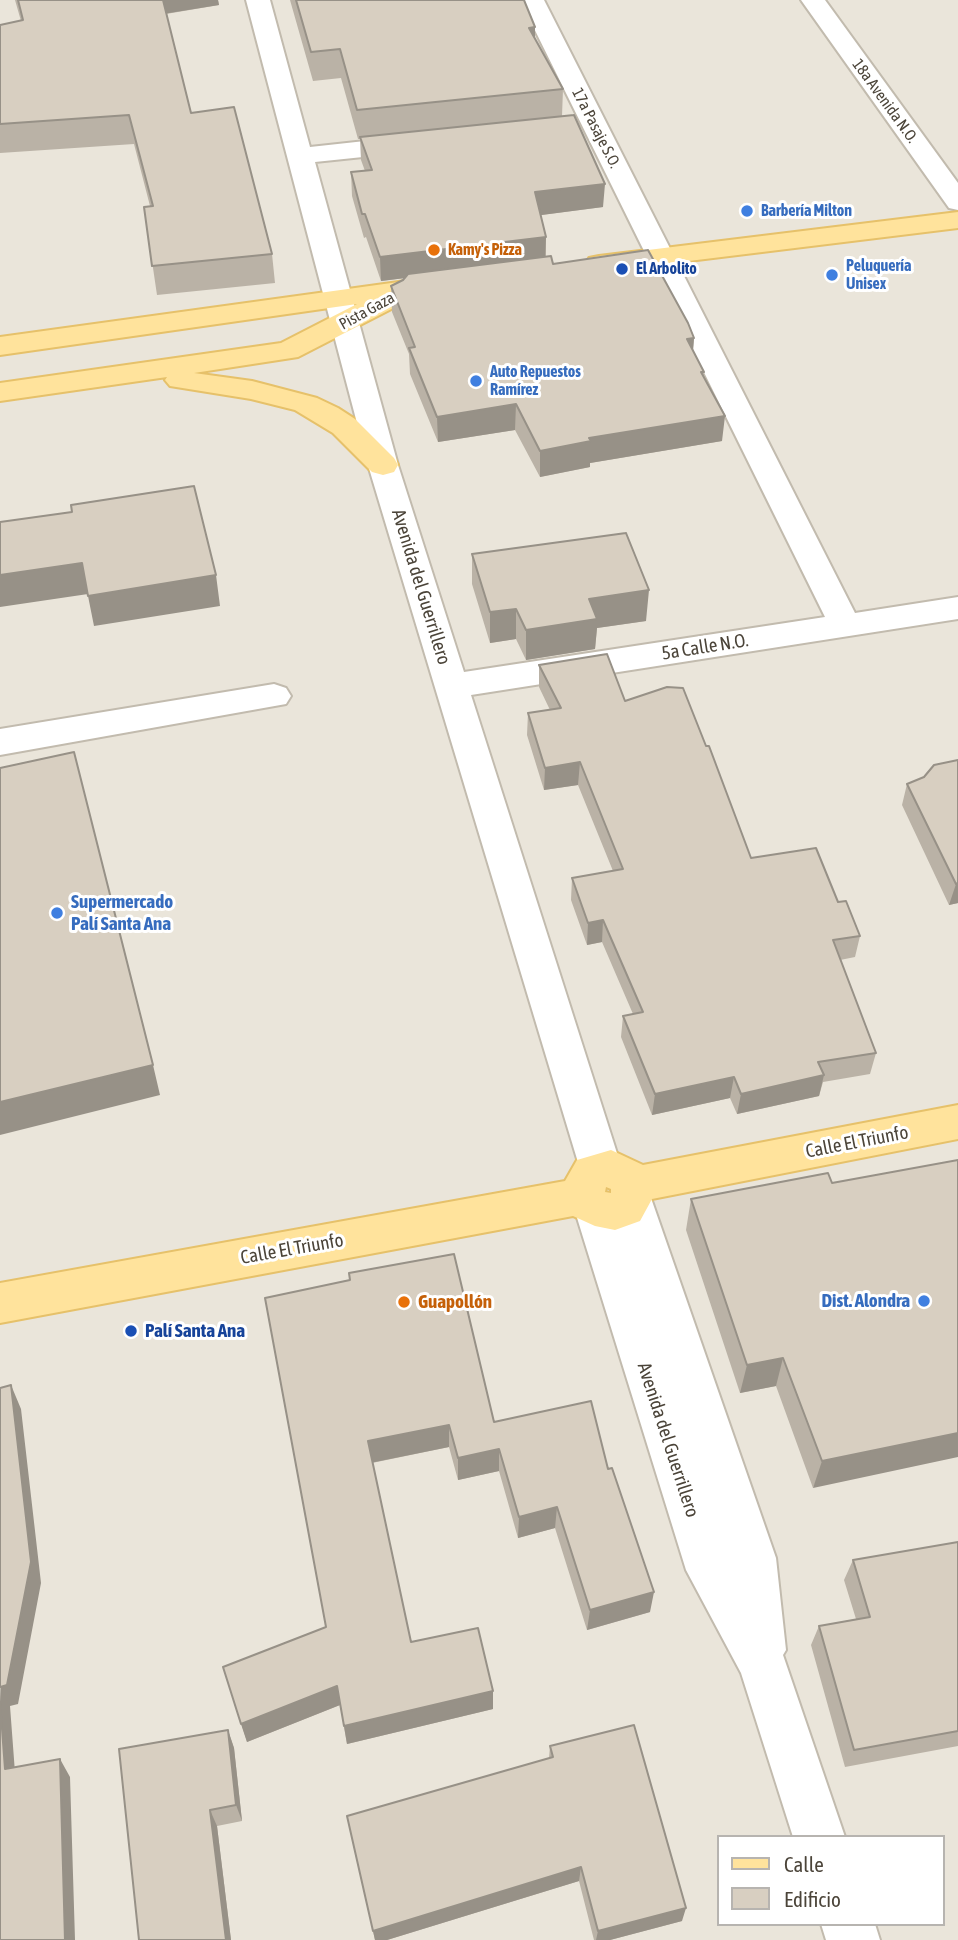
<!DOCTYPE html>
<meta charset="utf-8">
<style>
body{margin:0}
#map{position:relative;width:958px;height:1940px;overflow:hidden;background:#f6f3ec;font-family:"Asap Condensed",sans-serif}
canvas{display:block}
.legend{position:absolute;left:717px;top:1835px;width:228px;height:91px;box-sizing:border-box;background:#fff;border:2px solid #b7b4b0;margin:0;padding:9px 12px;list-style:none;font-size:21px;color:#4b4439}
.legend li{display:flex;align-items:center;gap:14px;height:35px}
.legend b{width:35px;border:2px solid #b7b4b0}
</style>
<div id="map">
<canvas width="958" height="1940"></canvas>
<ul class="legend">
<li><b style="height:9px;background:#ffe39c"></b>Calle</li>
<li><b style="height:19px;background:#d8cfc1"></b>Edificio</li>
</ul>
</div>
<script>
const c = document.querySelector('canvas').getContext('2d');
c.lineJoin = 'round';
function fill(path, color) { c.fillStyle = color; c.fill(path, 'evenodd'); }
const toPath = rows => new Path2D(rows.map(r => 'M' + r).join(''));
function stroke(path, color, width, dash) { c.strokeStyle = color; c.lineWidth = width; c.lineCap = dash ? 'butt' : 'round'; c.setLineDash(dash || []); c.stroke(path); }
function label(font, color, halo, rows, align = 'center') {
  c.font = font + ' "Asap Condensed",sans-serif'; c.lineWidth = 6; c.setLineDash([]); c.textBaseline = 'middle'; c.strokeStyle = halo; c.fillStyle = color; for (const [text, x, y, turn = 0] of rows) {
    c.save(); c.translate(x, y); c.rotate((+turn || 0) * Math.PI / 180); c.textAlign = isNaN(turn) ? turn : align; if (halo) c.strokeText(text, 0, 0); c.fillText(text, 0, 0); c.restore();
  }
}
const residential = toPath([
 [0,0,958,0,958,1940,0,1940],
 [718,1837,942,1837,942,1924,718,1924]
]);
const minor = toPath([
 [246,0,270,0,310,147,411,136,420,139,424,144,420,149,411,152,315,162,398,465,464,672,825,617,520,0,544,0,855,613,958,597,958,619,471,695,622,1169,616,1182,601,1187,586,1182,580,1169,368,465,246,0],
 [801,0,825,0,958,183,958,210,949,208,801,0],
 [274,684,286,688,291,696,286,704,0,755,0,729,274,684],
 [631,1183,646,1188,652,1201,776,1558,786,1650,783,1655,845,1837,793,1837,741,1673,686,1570,574,1208,580,1195,595,1190,611,1198,616,1188,631,1183],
 [821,1924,875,1924,880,1940,826,1940,821,1924]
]);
const major = toPath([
 [958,212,958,228,599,272,589,270,585,264,589,258,599,256,958,212],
 [442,276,452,278,456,284,452,290,407,297,403,303,298,357,194,373,252,381,317,398,338,408,355,419,394,458,398,465,394,472,383,475,372,472,333,433,295,410,251,399,170,386,165,380,167,377,0,401,0,383,281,343,357,304,0,355,0,337,442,276],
 [958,1105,958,1139,652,1199,640,1221,615,1230,595,1226,573,1216,0,1323,0,1283,565,1181,577,1160,611,1150,643,1165,958,1105],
 [606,1187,611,1189,611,1193,605,1192,606,1187]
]);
const wall = toPath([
 [15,0,218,0,219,5,166,14,191,113,272,254,275,283,157,295,144,207,150,206,134,144,0,153,0,25,21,21],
 [290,0,524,0,535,39,563,89,562,116,603,207,541,215,546,237,546,257,553,264,694,338,693,350,704,372,704,377,722,441,590,463,590,467,540,477,515,430,438,442,410,374,409,354,392,312,391,286,403,280,405,278,381,281,366,237,364,238,352,196,351,172,365,171,361,160,360,139,358,139,341,78,313,81],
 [472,554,646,621,597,628,595,649,526,660,516,639,490,643,472,584],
 [539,665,625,701,751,858,838,902,860,936,855,957,840,960,876,1053,870,1074,823,1082,819,1096,737,1114,730,1098,652,1115,621,1037,623,1016,633,1014,602,942,587,945,571,900,572,878,613,871,578,785,544,790,527,735,528,713,550,710,539,687],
 [958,760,958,903,949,905,902,805,907,784,924,777],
 [958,1160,813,1488,776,1386,740,1393,686,1230,691,1199,832,1183],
 [349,1273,494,1422,608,1469,650,1612,587,1630,555,1528,518,1538,499,1471,458,1480,449,1447,372,1463,411,1642,493,1691,493,1709,347,1744,340,1705,247,1742,223,1667,325,1627,350,1280],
 [958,1542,958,1746,845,1767,811,1645,819,1626,856,1619,844,1580,853,1560],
 [228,1730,234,1748,242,1821,217,1826,231,1940,139,1940],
 [550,1746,682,1921,610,1940,594,1940,579,1881,387,1940,375,1940,350,1831,549,1758]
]);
const shadedWall = toPath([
 [162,0,218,0,219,5,163,14],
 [535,27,535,56,529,28],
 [605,184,603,207,534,216,535,192],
 [546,237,545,261,381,281,380,257],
 [694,338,692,363,687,339],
 [516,404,515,430,438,442,437,417],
 [725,416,722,441,590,463,590,467,540,477,540,451,589,438],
 [82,563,88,594,0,607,0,575],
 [216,575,220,606,94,626,88,596],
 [649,590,646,621,597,628,595,649,526,660,526,630,589,599],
 [516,609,516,639,490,643,490,612],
 [580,762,578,785,544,790,545,768],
 [958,883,958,903,949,905,956,884],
 [603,920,602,942,587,945,588,923],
 [153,1065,160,1095,0,1135,0,1102],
 [824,1075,819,1096,737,1114,741,1094],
 [734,1077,730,1098,652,1115,655,1094],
 [783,1358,776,1386,740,1393,747,1365],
 [11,1385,21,1409,41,1583,18,1704,10,1706,16,1786,5,1769,0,1702],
 [449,1425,449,1447,370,1463,368,1441],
 [958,1433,958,1457,813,1488,822,1461],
 [499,1449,499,1471,458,1480,458,1458],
 [557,1507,555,1528,518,1538,519,1517],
 [654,1592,650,1612,587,1630,590,1610],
 [337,1686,340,1705,247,1742,241,1724],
 [493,1691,493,1709,347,1744,344,1726],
 [228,1730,234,1748,242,1821,236,1805],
 [60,1759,70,1777,75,1940,65,1940],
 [210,1810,217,1826,231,1940,226,1940],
 [581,1867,579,1881,387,1940,375,1940,373,1931],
 [686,1908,682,1921,610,1940,596,1940,598,1931]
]);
const building = toPath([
 [18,0,163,0,191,113,234,107,272,254,152,266,144,207,153,206,129,115,0,124,0,25,23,20,18,0],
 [296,0,524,0,535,27,529,28,563,89,357,110,340,49,311,52,296,0],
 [574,115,605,184,535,192,546,237,380,257,365,214,362,214,351,172,372,170,360,137,574,115],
 [648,250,688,323,694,338,687,339,704,372,701,372,725,416,589,438,591,441,540,451,516,404,437,417,409,348,415,347,391,286,403,280,408,274,551,256,553,264,648,250],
 [194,486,216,575,88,596,82,563,0,575,0,522,72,512,71,505,194,486],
 [626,533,649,590,589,599,597,619,526,630,516,609,490,612,472,554,626,533],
 [607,654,625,701,667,687,683,688,706,746,709,746,751,858,816,848,838,902,846,901,860,936,833,940,876,1053,818,1062,824,1075,741,1094,734,1077,655,1094,623,1016,643,1012,603,920,588,923,572,878,623,869,580,762,545,768,528,713,561,708,539,665,607,654],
 [74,752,153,1065,0,1102,0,768,74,752],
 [958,760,958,883,956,884,907,784,924,777,934,765,958,760],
 [958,1160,958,1433,822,1461,783,1358,747,1365,691,1199,828,1173,832,1183,958,1160],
 [454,1254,494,1422,591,1401,608,1469,612,1468,654,1592,590,1610,557,1507,519,1517,499,1449,458,1458,449,1425,368,1441,411,1642,478,1628,493,1691,344,1726,337,1686,241,1724,223,1667,326,1627,265,1298,350,1280,349,1273,454,1254],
 [11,1385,31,1562,7,1685,0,1687,0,1388,11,1385],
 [958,1542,958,1731,854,1750,819,1626,870,1617,853,1560,958,1542],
 [0,1702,5,1769,60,1759,65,1940,0,1940,0,1702],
 [634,1725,686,1908,598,1931,581,1867,373,1931,347,1816,553,1757,550,1746,634,1725],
 [228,1730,236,1805,210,1810,226,1940,139,1940,119,1749,228,1730]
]);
const markers = [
 [747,211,7,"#3f7fe0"],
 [434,250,7,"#e8710a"],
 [622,269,7,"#1a4fb4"],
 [832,275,7,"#3f7fe0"],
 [476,381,7,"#3f7fe0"],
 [57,913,7,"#3f7fe0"],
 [924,1301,7,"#3f7fe0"],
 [404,1302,7,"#e8710a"],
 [131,1331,7,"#1a4fb4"]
];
const farStreetnames = [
 ["18a Avenida N.O.",885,101,54],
 ["17a Pasaje S.O.",596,128,63],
 ["Pista Gaza",367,311,-29]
];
const farShopnames = [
 ["Barbería Milton",761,211],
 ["Peluquería",846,266],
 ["Unisex",846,284],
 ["Auto Repuestos",490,372],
 ["Ramírez",490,390]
];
const farFoodnames = [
 ["Kamy's Pizza",448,250]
];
const farTransitnames = [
 ["El Arbolito",636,269]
];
const streetNames = [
 ["Avenida del Guerrillero",421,587,73],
 ["5a Calle N.O.",705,647,-9],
 ["Calle El Triunfo",857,1142,-11],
 ["Calle El Triunfo",292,1249,-10],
 ["Avenida del Guerrillero",668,1440,72]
];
const shopNames = [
 ["Supermercado",71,902],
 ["Palí Santa Ana",71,924],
 ["Dist. Alondra",910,1301,"right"]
];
const foodNames = [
 ["Guapollón",418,1302]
];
const transitNames = [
 ["Palí Santa Ana",145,1331]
];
fill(residential, '#eae5da');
stroke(minor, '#c2bbae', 4);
stroke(major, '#e6c16a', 4);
fill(minor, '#fff');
fill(major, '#ffe39c');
fill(wall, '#bab2a6');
fill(shadedWall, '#979187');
fill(building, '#d8cfc1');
stroke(building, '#979187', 2);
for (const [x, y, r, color] of markers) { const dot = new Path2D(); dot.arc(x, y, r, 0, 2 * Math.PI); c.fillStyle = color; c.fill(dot); stroke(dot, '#fff', 2.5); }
label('16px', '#4b4439', '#fff', farStreetnames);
label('bold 16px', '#366cbe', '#fff', farShopnames, 'left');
label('bold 16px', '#c56008', '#fff', farFoodnames, 'left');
label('bold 16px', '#164399', '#fff', farTransitnames, 'left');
label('19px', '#4b4439', '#fff', streetNames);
label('bold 19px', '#366cbe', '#fff', shopNames, 'left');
label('bold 19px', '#c56008', '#fff', foodNames, 'left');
label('bold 19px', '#164399', '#fff', transitNames, 'left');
</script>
